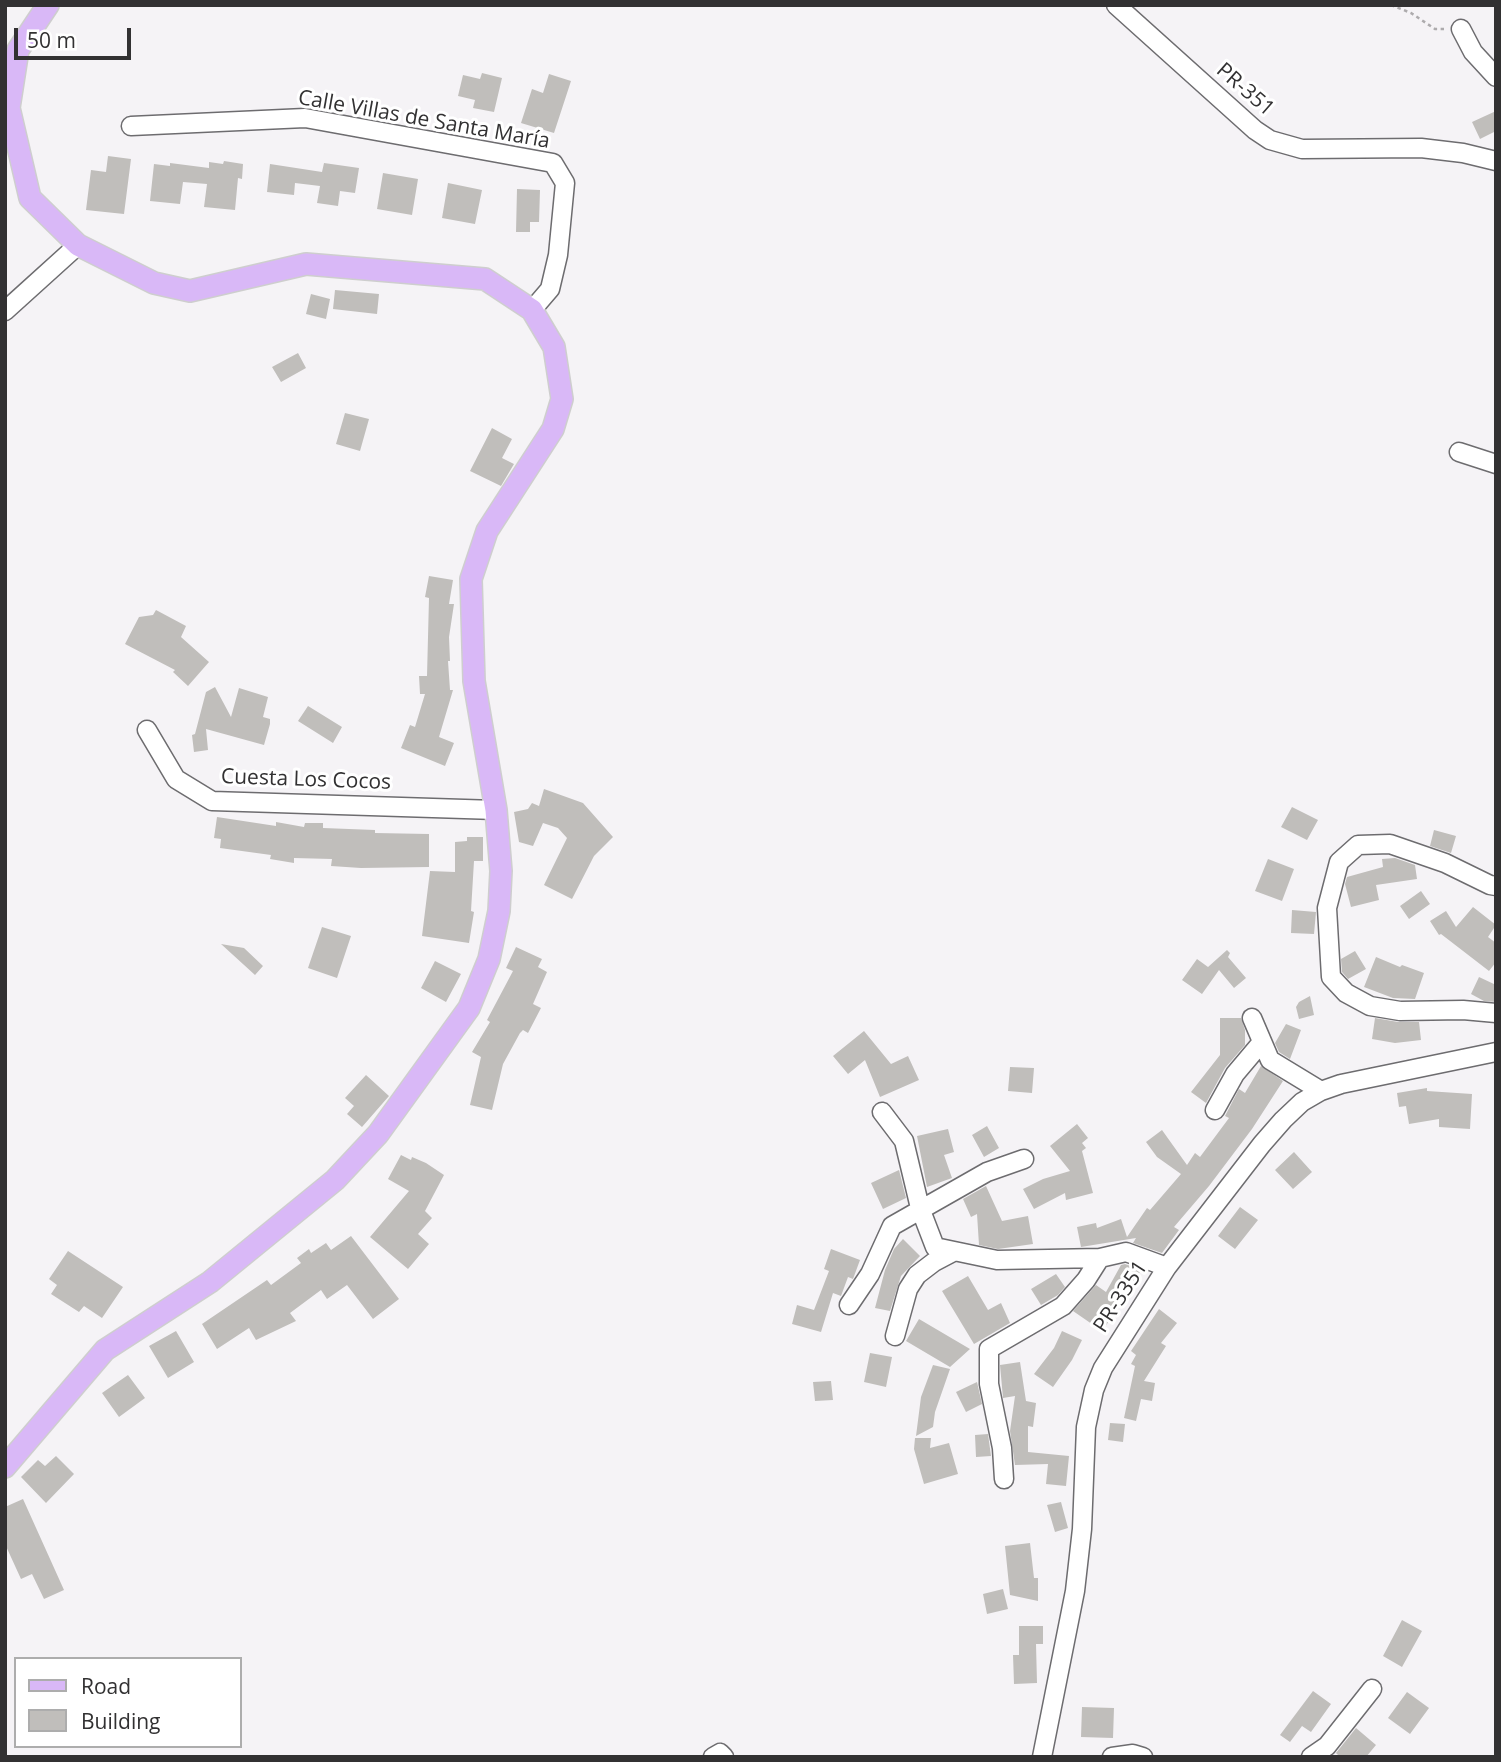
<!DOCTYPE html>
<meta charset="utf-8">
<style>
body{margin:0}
#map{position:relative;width:1501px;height:1762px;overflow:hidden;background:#f5f3f6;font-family:"Open Sans",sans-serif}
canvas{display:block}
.frame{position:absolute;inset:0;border:7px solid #323132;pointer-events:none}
.legend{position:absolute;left:14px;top:1657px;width:228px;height:91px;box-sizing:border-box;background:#fff;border:2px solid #adadad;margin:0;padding:9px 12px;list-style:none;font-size:21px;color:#323132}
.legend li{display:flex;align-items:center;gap:14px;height:35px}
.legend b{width:35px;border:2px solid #adadad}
.scale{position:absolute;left:14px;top:28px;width:117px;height:32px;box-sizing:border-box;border:4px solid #323132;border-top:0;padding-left:9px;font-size:21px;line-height:24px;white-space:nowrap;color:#323132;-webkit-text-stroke:5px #fff;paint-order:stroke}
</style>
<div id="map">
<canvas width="1501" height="1762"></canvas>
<div class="frame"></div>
<ul class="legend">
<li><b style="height:9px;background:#d9b8f7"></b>Road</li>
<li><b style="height:19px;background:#c0bebb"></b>Building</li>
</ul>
<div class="scale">50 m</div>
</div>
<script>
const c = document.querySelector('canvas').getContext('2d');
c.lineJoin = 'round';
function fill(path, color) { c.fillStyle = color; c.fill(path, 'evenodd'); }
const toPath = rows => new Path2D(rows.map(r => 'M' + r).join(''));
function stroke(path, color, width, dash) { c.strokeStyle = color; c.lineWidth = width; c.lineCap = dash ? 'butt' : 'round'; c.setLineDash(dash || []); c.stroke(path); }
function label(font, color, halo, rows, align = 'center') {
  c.font = font + ' "Open Sans",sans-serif'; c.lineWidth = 6; c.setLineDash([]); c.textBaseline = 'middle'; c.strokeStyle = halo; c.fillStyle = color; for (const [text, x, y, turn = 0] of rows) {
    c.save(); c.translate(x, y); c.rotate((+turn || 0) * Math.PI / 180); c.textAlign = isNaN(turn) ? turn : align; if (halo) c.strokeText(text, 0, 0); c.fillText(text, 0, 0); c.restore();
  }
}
const building = toPath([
 [482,73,502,78,494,112,473,108,475,100,458,96,463,75,480,79],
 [549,74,571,81,554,133,521,123,532,89,543,93],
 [1496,111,1496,131,1480,139,1472,122],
 [108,156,131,159,124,214,86,210,91,170,106,172],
 [224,161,243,164,242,179,238,178,235,210,204,207,207,184,183,182,180,204,150,201,154,164,170,166,170,163,209,168,209,162,223,164],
 [324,163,359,168,355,193,340,191,338,206,317,203,320,186,295,183,294,195,267,192,270,164,322,172],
 [383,173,418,179,412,215,377,209],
 [448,183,482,190,475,224,442,218],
 [517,189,540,190,539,222,530,222,530,232,516,232],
 [335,290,379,294,377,314,333,309],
 [311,294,330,299,326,319,306,314],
 [298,353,306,368,281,382,272,367],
 [345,413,369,419,360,451,336,444],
 [492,428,512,439,502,458,514,464,501,486,470,471],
 [429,576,453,580,449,604,454,604,449,637,450,661,448,661,450,690,453,690,439,737,454,743,445,766,401,748,410,725,415,727,425,694,420,694,419,676,427,676,429,598,425,597],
 [156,610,186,626,181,637,209,662,188,686,173,672,175,670,125,644,139,617,153,615],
 [215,687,231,717,239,688,268,697,263,717,270,719,270,724,264,745,206,729,208,750,194,752,192,735,195,734,206,692],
 [308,706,342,727,333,743,298,721],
 [544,789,583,803,613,837,594,856,572,899,544,885,567,838,558,828,543,823,533,846,519,842,514,812,528,809,532,803,539,806],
 [1292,807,1318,820,1307,840,1281,827],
 [217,817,276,826,276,822,304,827,305,823,323,823,323,828,375,830,375,833,429,834,429,867,361,868,331,866,332,859,294,858,294,863,270,859,271,855,220,848,221,839,214,838],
 [1434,830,1456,836,1451,853,1430,846],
 [467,837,483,837,483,861,474,861,471,911,474,912,469,943,422,936,430,871,455,872,455,842,467,841],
 [1395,858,1415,865,1417,879,1376,885,1379,900,1351,907,1345,884,1347,877,1383,867,1382,859],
 [1268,859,1294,869,1282,901,1255,891],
 [1421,891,1430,904,1409,919,1400,906],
 [1473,907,1496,925,1488,937,1496,943,1496,962,1489,971,1441,934,1439,935,1430,921,1446,911,1456,927],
 [1292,910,1316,912,1314,934,1291,933],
 [322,927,351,936,337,978,308,968],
 [221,944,244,948,263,966,255,975],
 [516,947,542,959,538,967,547,972,533,1004,541,1008,528,1033,523,1030,520,1033,503,1064,492,1110,470,1105,481,1057,472,1052,490,1022,487,1020,513,971,506,968],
 [1227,950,1230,953,1228,957,1246,978,1234,988,1219,970,1202,994,1182,980,1197,959,1208,967],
 [1355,951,1366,969,1348,979,1342,972,1341,959],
 [1376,957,1400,967,1402,965,1424,973,1415,999,1393,998,1364,987],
 [435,961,461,974,446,1002,421,988],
 [1479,977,1496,985,1496,1002,1484,1001,1471,994],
 [1310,996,1314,1015,1299,1019,1296,1007,1299,1002],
 [1220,1018,1241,1018,1245,1030,1245,1045,1225,1068,1206,1103,1191,1092,1220,1055],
 [1375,1018,1398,1022,1419,1022,1421,1040,1395,1043,1372,1039],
 [1286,1024,1301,1030,1290,1059,1279,1052,1275,1043],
 [864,1031,891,1064,908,1056,919,1080,880,1097,865,1060,848,1074,833,1056],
 [1261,1066,1283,1081,1252,1129,1209,1186,1174,1227,1179,1230,1162,1253,1133,1243,1136,1238,1081,1247,1077,1227,1096,1223,1097,1228,1121,1219,1127,1237,1147,1208,1150,1210,1181,1174,1157,1157,1146,1142,1162,1130,1187,1165,1195,1153,1200,1157,1229,1118,1225,1116,1239,1089,1245,1093],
 [1010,1067,1034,1068,1032,1093,1008,1091],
 [366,1075,389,1096,362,1127,347,1114,354,1106,345,1098],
 [1427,1088,1427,1091,1472,1094,1470,1129,1439,1127,1439,1119,1409,1124,1406,1106,1399,1107,1397,1093],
 [1077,1124,1088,1138,1082,1143,1086,1148,1082,1151,1093,1193,1066,1200,1065,1193,1034,1209,1023,1189,1043,1179,1070,1171,1050,1146],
 [987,1126,999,1148,984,1157,972,1135],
 [948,1129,954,1152,944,1155,952,1178,927,1187,917,1136],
 [1294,1152,1312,1172,1293,1189,1275,1170],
 [401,1155,411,1160,412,1157,426,1163,444,1175,425,1211,432,1218,418,1234,429,1244,408,1269,370,1237,409,1191,388,1179],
 [899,1170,906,1198,883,1209,871,1183],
 [986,1186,1002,1221,1028,1216,1033,1244,998,1249,979,1245,977,1214,971,1217,963,1199],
 [1240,1207,1258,1220,1235,1249,1218,1236],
 [351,1236,399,1299,373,1319,347,1285,327,1299,321,1290,290,1313,296,1321,256,1340,249,1328,217,1349,202,1324,267,1280,271,1285,301,1263,297,1258,309,1249,311,1253,326,1243,331,1250],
 [903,1239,920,1256,901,1276,890,1311,875,1308,885,1270,894,1249],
 [831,1249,860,1260,853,1279,848,1277,841,1296,833,1293,821,1332,792,1324,797,1305,814,1310,829,1271,824,1269],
 [68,1251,123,1287,102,1318,84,1306,79,1312,51,1294,57,1285,49,1279],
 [1125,1264,1141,1270,1126,1297,1102,1331,1073,1311,1096,1285,1106,1292,1121,1265],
 [1056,1274,1065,1287,1058,1295,1041,1305,1031,1289],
 [968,1276,988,1310,1001,1303,1010,1323,974,1344,942,1291],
 [1159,1309,1177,1323,1161,1343,1166,1346,1144,1381,1155,1383,1152,1401,1141,1399,1136,1421,1124,1418,1135,1366,1131,1364,1136,1355,1131,1351],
 [919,1319,970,1349,950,1367,906,1341],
 [176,1331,194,1362,168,1378,149,1346],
 [1062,1331,1082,1340,1072,1360,1053,1387,1034,1374,1054,1348],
 [870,1353,892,1357,886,1387,864,1382],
 [1020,1362,1026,1401,1036,1403,1033,1427,1028,1426,1028,1452,1069,1456,1066,1486,1046,1484,1048,1464,1015,1465,1010,1431,1015,1396,1003,1398,1000,1365],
 [933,1365,950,1369,935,1412,933,1427,916,1436,921,1397],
 [128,1375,145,1398,119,1417,102,1393],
 [831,1381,833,1400,815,1401,813,1382],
 [977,1382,982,1404,966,1412,956,1392],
 [1110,1423,1125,1424,1123,1442,1108,1440],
 [988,1434,991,1456,976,1457,975,1435],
 [915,1438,931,1438,930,1448,949,1443,958,1474,924,1484,914,1449],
 [56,1456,74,1474,46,1503,21,1477,38,1460,45,1466],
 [23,1499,64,1590,44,1599,32,1574,21,1579,5,1544,5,1507],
 [1061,1502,1068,1528,1055,1532,1047,1505],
 [1030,1543,1034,1578,1038,1578,1038,1601,1010,1595,1005,1546],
 [1003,1589,1008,1609,987,1614,983,1594],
 [1402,1620,1422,1631,1402,1667,1383,1656],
 [1019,1626,1043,1626,1043,1644,1036,1644,1037,1683,1014,1684,1013,1655,1019,1655],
 [1313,1691,1331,1704,1311,1732,1302,1726,1290,1742,1280,1735],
 [1407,1692,1429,1708,1410,1734,1388,1718],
 [1082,1707,1114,1708,1113,1738,1081,1737],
 [1356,1728,1376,1745,1366,1757,1340,1757,1336,1753]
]);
const path = toPath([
 [1391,5,1411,13,1435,29,1444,29]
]);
const minor = toPath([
 [1116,5,1255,130,1270,140,1302,149,1421,148,1463,153,1496,161],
 [1461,29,1473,52,1496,77],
 [131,126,305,118,553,163,565,183,558,255,550,289,532,310],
 [5,311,78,245],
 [1459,452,1496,464],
 [147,730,176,779,212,801,496,810],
 [1496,886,1490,885,1445,863,1390,844,1358,845,1339,862,1327,908,1331,977,1346,993,1370,1006,1400,1011,1463,1010,1496,1013],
 [1252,1018,1270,1060,1321,1091],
 [1215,1110,1235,1074,1262,1042],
 [882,1112,904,1141,920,1208,935,1247,997,1260,1100,1258,1126,1252,1167,1267],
 [849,1305,870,1274,892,1226,987,1172,1024,1159],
 [895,1336,908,1289,917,1275,934,1262,953,1252],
 [1004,1479,1002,1448,989,1384,989,1349,1063,1306,1086,1280,1100,1258],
 [713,1757,720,1753,724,1757],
 [1042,1757,1075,1591,1082,1529,1086,1427,1094,1390,1103,1368,1167,1267,1262,1144,1283,1120,1302,1102,1321,1091,1341,1084,1496,1052],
 [1112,1757,1133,1754,1143,1757],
 [1311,1757,1327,1746,1372,1689]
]);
const major = toPath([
 [5,1467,105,1350,210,1282,335,1180,378,1134,469,1008,489,959,499,911,501,871,496,810,474,681,471,579,487,531,553,429,562,399,554,347,532,310,485,279,306,264,190,291,154,283,78,245,30,198,9,108,18,50,48,5]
]);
const streetNames = [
 ["PR-351",1245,90,41],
 ["Calle Villas de Santa María",424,120,10],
 ["Cuesta Los Cocos",306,780,2],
 ["PR-3351",1121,1297,-57]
];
fill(building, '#c0bebb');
stroke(minor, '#6d6c6f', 21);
stroke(major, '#cecece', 24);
stroke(path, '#adabad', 2.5, [3.5, 3.5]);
stroke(minor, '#fff', 18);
stroke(major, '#d9b8f7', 21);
label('21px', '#323132', '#fff', streetNames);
</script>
